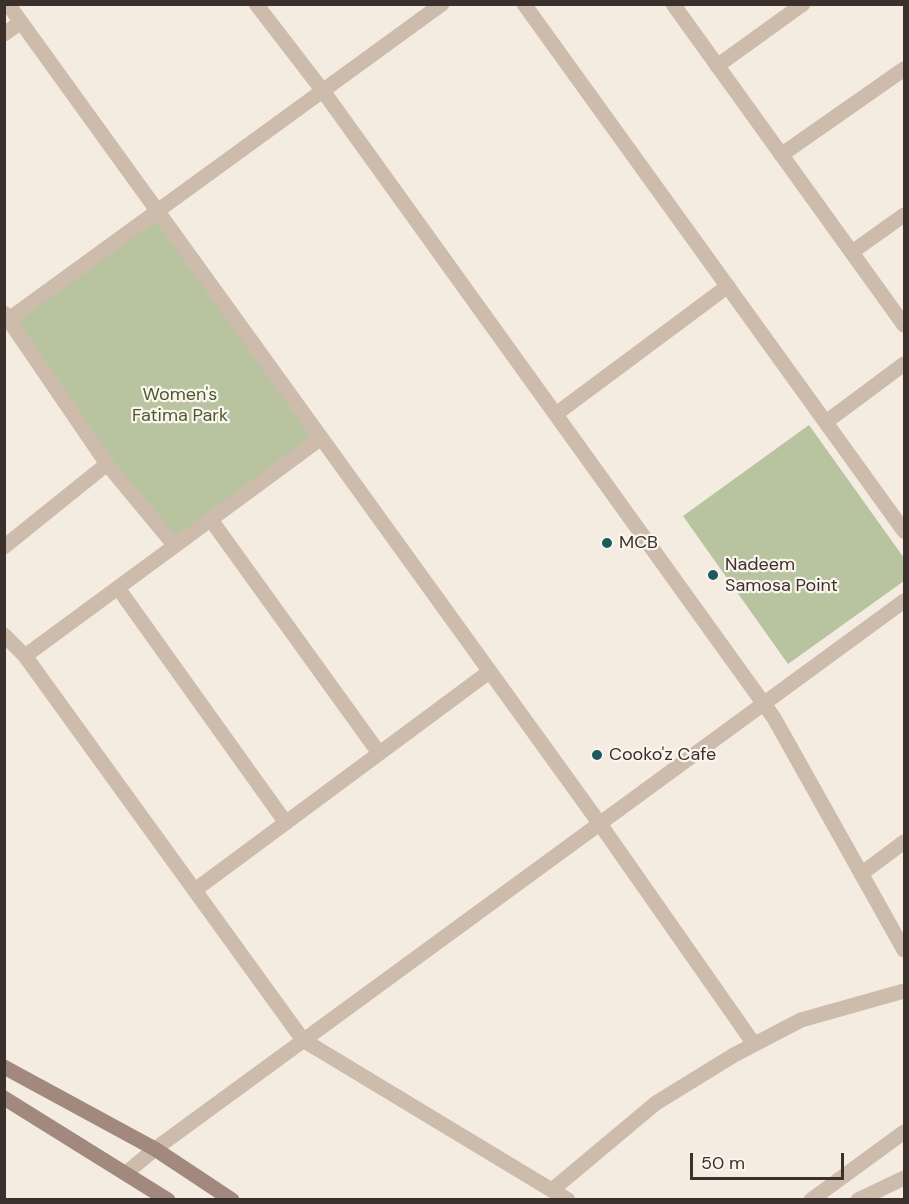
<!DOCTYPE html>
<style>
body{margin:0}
#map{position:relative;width:909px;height:1204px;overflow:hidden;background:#f4ebe1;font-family:"DM Sans",sans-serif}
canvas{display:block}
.frame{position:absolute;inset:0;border:6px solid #3b302b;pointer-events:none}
.scale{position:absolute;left:690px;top:1153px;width:154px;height:27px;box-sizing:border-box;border:3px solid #3b302b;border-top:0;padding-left:8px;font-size:18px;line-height:21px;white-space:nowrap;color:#3b302b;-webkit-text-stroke:4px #fbf5ee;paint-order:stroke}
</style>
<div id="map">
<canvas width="909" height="1204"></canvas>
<div class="frame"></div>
<div class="scale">50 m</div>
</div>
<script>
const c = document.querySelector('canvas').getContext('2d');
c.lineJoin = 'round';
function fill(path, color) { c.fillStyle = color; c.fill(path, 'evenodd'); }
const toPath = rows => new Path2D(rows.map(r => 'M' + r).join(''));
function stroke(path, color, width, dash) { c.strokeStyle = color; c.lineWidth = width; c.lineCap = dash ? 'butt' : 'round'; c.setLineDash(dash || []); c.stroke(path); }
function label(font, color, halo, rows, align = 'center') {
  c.font = font + ' "DM Sans",sans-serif'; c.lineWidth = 4.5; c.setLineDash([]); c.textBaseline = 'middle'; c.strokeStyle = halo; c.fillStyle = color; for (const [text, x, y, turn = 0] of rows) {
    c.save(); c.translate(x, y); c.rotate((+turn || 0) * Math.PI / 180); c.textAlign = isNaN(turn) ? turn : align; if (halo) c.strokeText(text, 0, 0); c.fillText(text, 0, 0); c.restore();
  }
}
const green = toPath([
 [158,213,320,439,175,546,9,319],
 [809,425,904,558,904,581,788,664,683,516]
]);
const minor = toPath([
 [8,4,600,824,754,1044],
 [256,4,323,91,774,718,904,950],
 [524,4,904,531],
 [673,4,904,325],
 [4,34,21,22],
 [717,66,803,4],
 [781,155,904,69],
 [852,252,904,215],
 [4,313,107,464,175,546],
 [9,319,442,4],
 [556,414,728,286],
 [826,422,904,364],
 [211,520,379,753],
 [4,547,107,464],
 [118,588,286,823],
 [4,635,25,656,303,1040,568,1200],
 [25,656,320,439],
 [861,874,904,842],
 [195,890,489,672],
 [126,1173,155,1149,904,601],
 [552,1190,656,1103,734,1055,801,1020,904,991],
 [811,1200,904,1132],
 [858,1200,904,1178]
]);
const secondary = toPath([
 [4,1067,155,1149,232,1200],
 [4,1098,168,1200]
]);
const markers = [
 [607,543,6,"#1f5a5e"],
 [713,575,6,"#1f5a5e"],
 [597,755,6,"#1f5a5e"]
];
const parkNames = [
 ["Women's",180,395],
 ["Fatima Park",180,416]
];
const poiNames = [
 ["MCB",619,543],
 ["Nadeem",725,565],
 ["Samosa Point",725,586],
 ["Cooko'z Cafe",609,755]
];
fill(green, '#b8c4a0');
stroke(minor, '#cdbbac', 15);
stroke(secondary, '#a18a7d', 15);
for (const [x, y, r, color] of markers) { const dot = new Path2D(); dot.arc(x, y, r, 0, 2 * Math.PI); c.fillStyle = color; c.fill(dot); stroke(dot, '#fbf5ee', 2); }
label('18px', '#4a5a2e', '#fbf5ee', parkNames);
label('18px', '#3b302b', '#fbf5ee', poiNames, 'left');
</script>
